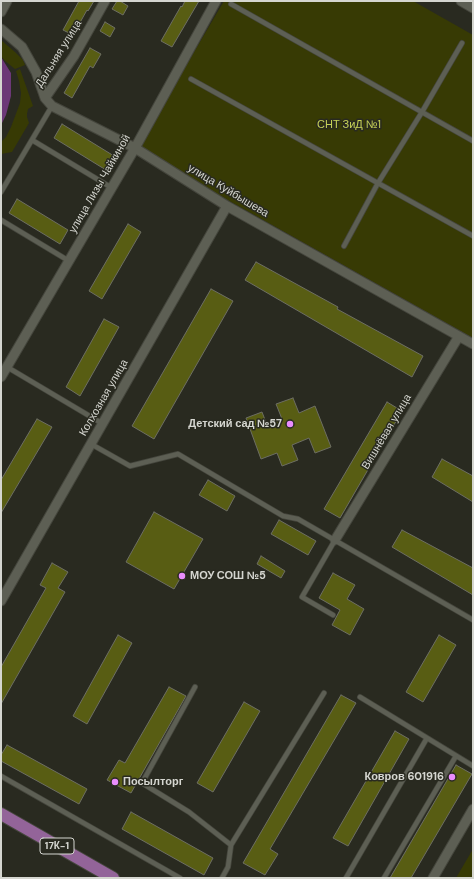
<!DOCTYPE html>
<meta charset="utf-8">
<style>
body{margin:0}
#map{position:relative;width:474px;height:879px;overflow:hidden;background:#292a20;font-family:"DM Sans",sans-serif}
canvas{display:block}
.frame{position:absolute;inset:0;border:2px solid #d5d6d0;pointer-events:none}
</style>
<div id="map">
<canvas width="474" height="879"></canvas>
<div class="frame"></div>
</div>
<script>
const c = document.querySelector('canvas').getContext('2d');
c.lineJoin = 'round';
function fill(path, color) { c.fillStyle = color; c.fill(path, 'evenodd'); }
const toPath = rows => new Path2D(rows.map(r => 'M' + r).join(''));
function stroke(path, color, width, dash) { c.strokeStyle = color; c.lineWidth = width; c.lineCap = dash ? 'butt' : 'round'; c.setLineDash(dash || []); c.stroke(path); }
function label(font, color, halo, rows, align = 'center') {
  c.font = font + ' "DM Sans",sans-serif'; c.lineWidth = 3; c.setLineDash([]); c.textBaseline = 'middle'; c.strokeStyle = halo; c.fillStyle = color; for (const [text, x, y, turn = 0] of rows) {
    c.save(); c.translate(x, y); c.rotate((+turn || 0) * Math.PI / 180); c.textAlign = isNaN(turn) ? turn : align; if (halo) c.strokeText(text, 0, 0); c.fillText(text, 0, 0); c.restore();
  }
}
const green = toPath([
 [224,1,413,1,473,35,473,338,137,149],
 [1,40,15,52,23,60,25,65,15,69,5,61,1,56],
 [20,69,33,106,28,109,27,114,27,117,29,123,12,152,1,154,1,142,6,137,11,127,20,103,21,93,19,81,16,71],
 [473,849,473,878,456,878]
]);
const water = toPath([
 [1,57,11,73,11,96,6,115,1,125]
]);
const building = toPath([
 [79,1,94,1,88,11,87,10,73,35,63,30,79,1],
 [117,1,120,1,128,6,123,15,112,9,117,1],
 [185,1,199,1,172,47,161,41,181,6,182,7,185,1],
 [105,22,115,28,110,37,100,31,105,22],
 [90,48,101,54,93,68,90,66,72,98,64,93,90,48],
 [62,124,114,156,106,170,54,138,62,124],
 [17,199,68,230,60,244,9,213,17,199],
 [128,224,141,232,102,299,89,291,128,224],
 [256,262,338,307,337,309,423,356,412,377,245,280,256,262],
 [211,289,233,301,154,439,132,426,211,289],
 [104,319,119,327,80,396,66,387,104,319],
 [293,398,299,413,315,406,331,447,315,453,309,438,292,445,298,460,282,466,277,453,261,459,246,418,262,412,267,425,282,419,276,404,293,398],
 [387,402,402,411,340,518,324,509,387,402],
 [37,419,52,427,1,513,1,480,37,419],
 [442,459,473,476,473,502,432,477,442,459],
 [208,480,235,496,227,511,199,495,208,480],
 [154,512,203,539,174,589,126,562,154,512],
 [279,520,316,541,308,555,271,534,279,520],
 [402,530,473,568,473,595,392,547,402,530],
 [261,556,285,571,281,578,257,564,261,556],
 [52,563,68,572,58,588,65,592,1,704,1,667,46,588,40,585,52,563],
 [333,573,355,585,347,599,364,609,350,635,332,625,340,610,319,598,333,573],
 [118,635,132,643,87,724,73,716,118,635],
 [439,635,456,645,423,702,406,692,439,635],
 [169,687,186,696,131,793,107,780,119,760,125,763,169,687],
 [341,695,356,703,270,849,278,854,265,875,243,863,341,695],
 [244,702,260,711,213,792,197,783,244,702],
 [395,731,409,739,348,846,333,838,395,731],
 [7,745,87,789,79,804,1,761,1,755,7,745],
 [456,765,472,774,411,878,390,878,456,765],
 [131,812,213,858,204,875,122,829,131,812]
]);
const lane = toPath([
 [231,4,473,141],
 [191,79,473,236],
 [32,140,112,188],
 [1,192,52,106],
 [1,220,69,261],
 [344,246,378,183,422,112,462,43],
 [7,367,103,424],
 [91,444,130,466,178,454,283,516,298,519,473,620],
 [333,615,302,597,335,540],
 [195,687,142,783,189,812,231,845,228,867,222,878],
 [360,697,473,766],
 [1,776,180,878],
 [231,845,324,693],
 [346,878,427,738],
 [384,878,456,756]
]);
const street = toPath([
 [461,1,473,8],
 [1,12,7,1],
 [1,29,22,47,36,72,45,98,52,106,135,148,227,206,473,344],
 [45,98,74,56,105,1],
 [1,377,135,148,216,1],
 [335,540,459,336],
 [1,601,227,206],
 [433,878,473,809]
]);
const primary = toPath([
 [1,814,113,878]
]);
const markers = [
 [290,424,4,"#ea8dfd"],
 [182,576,4,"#ea8dfd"],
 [452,777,4,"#ea8dfd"],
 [115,782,4,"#ea8dfd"]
];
const shields = [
 [57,846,34]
];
const shieldNames = [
 ["17К-1",57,846]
];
const streetNames = [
 ["Дальняя улица",59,54,-58],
 ["улица Лизы Чайкиной",100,184,-60],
 ["улица Куйбышева",228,191,31],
 ["Колхозная улица",104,398,-60],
 ["Вишнёвая улица",387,432,-59]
];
const parkNames = [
 ["СНТ ЗиД №1",349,125]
];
const poiNames = [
 ["Детский сад №57",282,424],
 ["МОУ СОШ №5",190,576,"left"],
 ["Ковров 601916",444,777],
 ["Посылторг",123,782,"left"]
];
fill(green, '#373a04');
fill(water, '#6c3877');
fill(building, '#585d13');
stroke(building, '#6d6e63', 1);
stroke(lane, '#45463d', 6);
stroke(street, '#45463d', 11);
stroke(primary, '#45463d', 14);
stroke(lane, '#5d5f54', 4.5);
stroke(street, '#5d5f54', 9);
stroke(primary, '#936499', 12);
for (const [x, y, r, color] of markers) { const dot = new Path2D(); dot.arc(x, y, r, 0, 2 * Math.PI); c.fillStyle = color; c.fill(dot); stroke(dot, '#292a20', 1.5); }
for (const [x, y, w] of shields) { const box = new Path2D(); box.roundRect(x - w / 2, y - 8, w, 16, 3); c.fillStyle = '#292a20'; c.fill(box); stroke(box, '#d5d6d0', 1); }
label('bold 10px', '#d5d6d0', null, shieldNames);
label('11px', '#d5d6d0', '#292a20', streetNames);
label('11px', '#c7d257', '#292a20', parkNames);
label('bold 11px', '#d5d6d0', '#292a20', poiNames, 'right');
</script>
